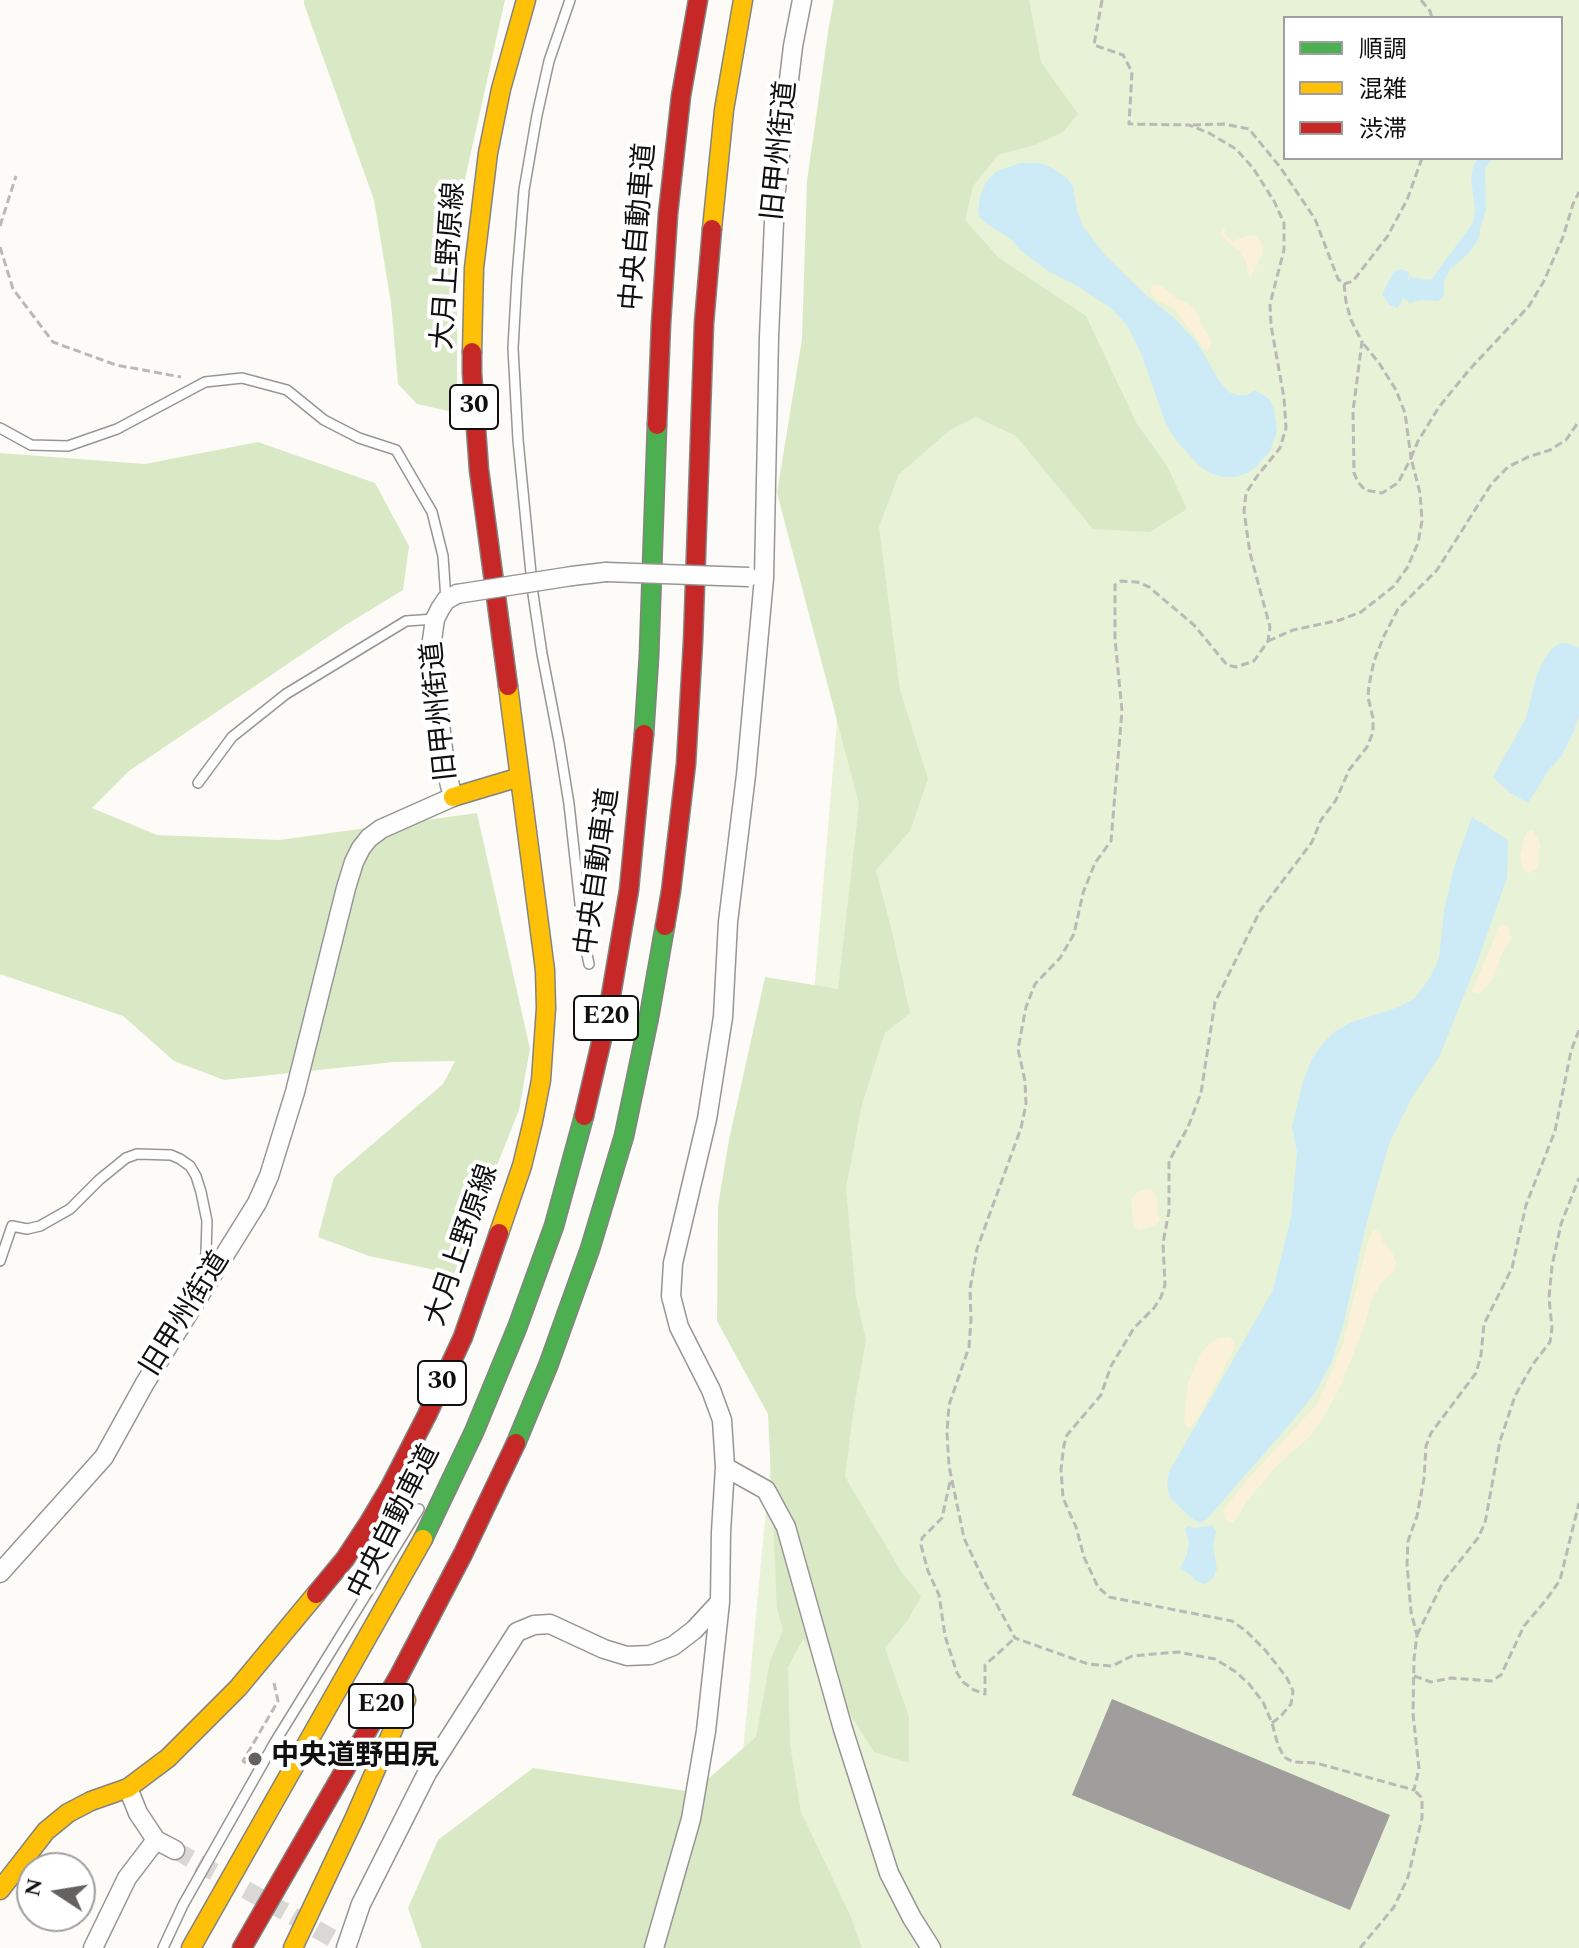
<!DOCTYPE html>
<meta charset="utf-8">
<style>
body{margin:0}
#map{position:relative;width:1579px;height:1948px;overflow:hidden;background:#fcfbf7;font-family:Spectral,"Noto Sans JP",serif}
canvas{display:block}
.legend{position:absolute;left:1283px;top:16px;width:280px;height:144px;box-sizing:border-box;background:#fff;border:2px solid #9f9f9f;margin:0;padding:10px 14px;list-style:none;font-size:24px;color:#101010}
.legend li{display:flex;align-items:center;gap:16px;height:40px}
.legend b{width:40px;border:2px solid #9f9f9f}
.north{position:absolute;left:16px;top:1852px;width:80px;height:80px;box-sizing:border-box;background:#fff;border:2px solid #9f9f9f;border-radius:50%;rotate:282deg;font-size:22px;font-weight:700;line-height:32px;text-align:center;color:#101010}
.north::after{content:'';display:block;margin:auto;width:28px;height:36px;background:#636261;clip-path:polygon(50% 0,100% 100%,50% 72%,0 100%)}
</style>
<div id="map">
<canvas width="1579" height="1948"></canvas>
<ul class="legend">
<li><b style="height:10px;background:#4caf50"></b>順調</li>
<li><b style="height:10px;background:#ffc107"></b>混雑</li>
<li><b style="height:10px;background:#c62828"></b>渋滞</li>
</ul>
<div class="north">N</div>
</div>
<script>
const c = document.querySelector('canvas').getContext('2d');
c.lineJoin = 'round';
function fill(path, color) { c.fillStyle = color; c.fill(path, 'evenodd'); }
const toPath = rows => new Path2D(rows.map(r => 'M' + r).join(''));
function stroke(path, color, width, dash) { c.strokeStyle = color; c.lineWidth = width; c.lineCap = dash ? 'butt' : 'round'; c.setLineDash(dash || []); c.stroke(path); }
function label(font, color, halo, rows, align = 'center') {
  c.font = font + ' Spectral,"Noto Sans JP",serif'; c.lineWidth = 8; c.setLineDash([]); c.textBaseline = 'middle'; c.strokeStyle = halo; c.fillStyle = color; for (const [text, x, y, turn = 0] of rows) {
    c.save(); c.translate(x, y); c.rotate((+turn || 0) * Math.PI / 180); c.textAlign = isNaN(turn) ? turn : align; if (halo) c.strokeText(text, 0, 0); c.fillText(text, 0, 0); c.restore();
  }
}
const green = toPath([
 [913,0,1579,0,1579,1948,727,1948,725,1941,805,1099,892,73],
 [1285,18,1561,18,1561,158,1285,158]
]);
const forest = toPath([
 [304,0,505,0,457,215,457,413,417,404,398,384,391,303,374,200,304,4],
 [834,0,1029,0,1041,62,1078,114,1063,132,1035,145,998,155,973,186,965,220,999,258,1086,316,1137,424,1167,466,1187,509,1150,532,1093,529,1016,436,976,417,950,430,899,474,879,527,900,690,928,779,910,831,876,870,892,932,910,1013,885,1033,862,1104,846,1188,856,1297,866,1340,854,1407,845,1477,902,1573,921,1596,908,1620,885,1648,909,1717,909,1763,874,1752,803,1639,788,1667,790,1744,801,1812,850,1915,862,1948,422,1948,408,1908,438,1840,533,1768,693,1792,756,1737,770,1661,783,1630,777,1609,768,1414,717,1321,718,1206,729,1140,765,977,838,989,859,804,777,493,802,339,807,181,829,25],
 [258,442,375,483,409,546,403,590,344,626,129,771,92,808,157,835,279,840,477,813,530,1049,519,1110,454,1274,369,1256,318,1237,334,1177,443,1084,455,1061,394,1062,224,1080,174,1061,123,1016,0,974,0,453,145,464]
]);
const sand = toPath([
 [1224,227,1226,235,1233,241,1250,235,1256,236,1262,243,1263,253,1250,278,1247,271,1246,262,1242,253,1227,242,1220,233],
 [1155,285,1162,286,1177,299,1188,303,1195,309,1203,328,1209,336,1211,344,1207,352,1174,309,1154,298,1151,292,1151,286],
 [1533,830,1541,845,1539,849,1539,865,1536,870,1529,873,1523,870,1520,856,1524,838,1528,831],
 [1500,925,1506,925,1509,928,1511,939,1502,953,1494,978,1480,993,1475,993,1472,991],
 [1151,1189,1158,1198,1157,1211,1160,1220,1156,1225,1140,1230,1134,1227,1131,1199,1139,1191],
 [1375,1230,1380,1232,1383,1242,1393,1254,1396,1263,1394,1271,1380,1284,1371,1302,1365,1324,1341,1385,1321,1422,1310,1436,1277,1466,1247,1501,1234,1522,1230,1523,1226,1519,1223,1510,1247,1480,1318,1403,1343,1344,1368,1241,1372,1232],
 [1229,1337,1234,1341,1235,1347,1199,1416,1192,1426,1188,1428,1184,1423,1188,1383,1199,1356,1205,1348,1218,1338]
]);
const water = toPath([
 [1478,158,1493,158,1485,168,1486,209,1483,220,1480,227,1480,233,1477,242,1468,254,1450,269,1444,281,1444,296,1438,301,1421,300,1410,303,1403,298,1398,308,1389,305,1382,294,1394,272,1400,269,1409,272,1408,283,1410,277,1431,280,1473,223,1475,209,1471,179,1473,167],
 [1020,163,1039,163,1049,166,1067,178,1073,186,1077,211,1084,228,1106,256,1147,296,1174,318,1196,341,1220,382,1229,392,1237,395,1247,395,1255,390,1269,399,1274,408,1277,431,1270,451,1256,467,1248,473,1235,477,1224,477,1212,474,1198,465,1176,440,1166,424,1142,356,1127,325,1111,308,1079,287,1048,271,1020,250,1012,240,987,224,980,217,978,212,980,196,986,182,997,171],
 [1567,643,1579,648,1579,715,1574,731,1561,757,1550,768,1528,803,1510,793,1493,777,1526,718,1536,677,1542,664,1550,651,1558,644],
 [1472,817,1508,840,1507,878,1478,960,1440,1055,1412,1097,1389,1144,1365,1229,1344,1322,1332,1361,1315,1393,1289,1425,1206,1520,1199,1523,1190,1517,1170,1498,1167,1485,1169,1472,1273,1290,1291,1217,1297,1152,1292,1127,1303,1081,1312,1059,1322,1044,1334,1032,1352,1022,1399,1007,1415,998,1430,978,1439,958,1444,911,1454,867],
 [1212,1525,1216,1532,1213,1546,1217,1569,1213,1578,1205,1584,1196,1581,1188,1573,1180,1569,1187,1554,1189,1542,1185,1530,1187,1526,1194,1528]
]);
const building = toPath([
 [1112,1699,1390,1815,1350,1910,1072,1795]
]);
const streetTunnel = toPath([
 [175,1850,332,1938]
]);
const path = toPath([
 [1102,0,1094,45,1123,55,1132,72,1129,124,1189,125,1209,133,1236,149,1253,168,1274,201,1284,223,1284,250,1270,304,1271,325,1284,398,1286,428,1280,448,1258,475,1246,493,1244,511,1250,553,1270,627,1268,641,1254,661,1236,667,1227,665,1194,625,1149,587,1137,582,1121,581,1115,585,1115,639,1122,711,1111,841,1095,863,1083,893,1074,934,1060,958,1035,984,1026,1007,1018,1049,1025,1081,1026,1104,1021,1128,977,1249,970,1289,971,1320,969,1347,949,1405,947,1433,949,1466,964,1538,984,1581,1015,1638,1088,1664,1112,1666,1132,1656,1178,1652,1215,1659,1236,1672,1249,1684,1263,1702,1272,1723,1278,1745,1284,1757,1293,1762,1316,1763,1414,1790,1419,1769,1413,1714,1414,1659,1417,1635,1411,1612,1407,1564,1408,1541,1417,1516,1424,1479,1426,1446,1431,1433,1476,1373,1481,1355,1484,1324,1512,1268,1526,1205,1555,1131,1571,1051,1579,1030],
 [1421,0,1430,11,1432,18],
 [1193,125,1224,124,1249,129,1280,167,1315,219,1338,279,1344,284,1353,281,1387,237,1407,200,1422,158],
 [0,226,16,176],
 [0,247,13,289,53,342,116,365,181,377],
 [1344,284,1346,302,1351,320,1362,342,1353,411,1354,473,1358,482,1365,490,1382,493,1398,483,1411,458,1405,413,1396,390,1379,363,1362,342],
 [1268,641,1293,630,1340,620,1361,612,1394,586,1407,568,1418,543,1422,521,1420,493,1411,458,1418,441,1439,407,1469,370,1529,306,1544,281,1563,237,1573,204,1579,192],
 [950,1482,942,1518,922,1538,921,1545,928,1571,939,1595,945,1636,957,1673,963,1682,974,1690,985,1694,985,1665,1015,1638],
 [1417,1635,1443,1582,1478,1538,1485,1523,1500,1441,1515,1396,1533,1364,1550,1342,1552,1328,1549,1298,1552,1266,1561,1224,1579,1178],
 [1414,1676,1431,1682,1451,1678,1491,1681,1501,1675,1524,1626,1546,1600,1560,1580,1579,1503],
 [1272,1723,1281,1716,1291,1704,1293,1691,1287,1678,1266,1651,1246,1631,1232,1621,1109,1597,1098,1587,1084,1557,1076,1527,1063,1498,1061,1469,1064,1445,1067,1435,1101,1395,1111,1366,1134,1328,1154,1308,1161,1297,1165,1285,1163,1243,1169,1211,1169,1161,1188,1127,1201,1093,1215,1002,1260,911,1312,842,1321,820,1336,800,1349,770,1367,747,1373,732,1373,718,1368,697,1369,685,1374,661,1384,636,1398,609,1437,570,1492,483,1508,467,1528,457,1550,450,1566,440,1579,421],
 [246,1763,243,1761,278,1701,274,1683],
 [1360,1948,1394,1907,1408,1877,1422,1818,1422,1798,1414,1790]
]);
const lane = toPath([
 [570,0,549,61,537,115,524,190,517,277,513,348,518,440,533,594,542,654,559,742,569,804,584,940,589,964],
 [0,428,31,445,68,446,117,429,205,382,242,378,287,390,324,420,359,438,396,450,432,512,443,556,446,600],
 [198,783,232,737,286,694,406,621,435,619],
 [0,1261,12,1226,27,1229,40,1226,70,1209,99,1180,126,1158,137,1154,171,1155,180,1159,190,1166,196,1176,201,1192,207,1221,206,1253,202,1282],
 [163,1948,183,1905,275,1742,419,1509]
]);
const street = toPath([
 [572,576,606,572],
 [725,1467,766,1490,786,1527,843,1729,889,1873,912,1918,931,1948],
 [0,1573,104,1457,145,1383,257,1203,269,1176,295,1092,346,888,354,862,361,848,369,838,381,829,453,797,445,766,431,647,435,619,440,609,446,600,457,594],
 [128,1788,138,1813,156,1840,175,1850],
 [93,1948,127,1878,156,1840],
 [346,1948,361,1904,427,1773,517,1632,534,1625,550,1624,604,1649,627,1656,650,1655,673,1646,694,1630,720,1602],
 [654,1948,691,1819,706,1731,720,1602,721,1532,725,1467,722,1420,711,1390,679,1327,671,1296,673,1263,707,1119,723,1017,728,922,746,775,764,578,769,337,775,198,793,46,802,0]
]);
const fast = toPath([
 [644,734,649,656,657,425],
 [516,1443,548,1366,590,1249,624,1136,649,1017,665,926],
 [423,1539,474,1432,517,1328,554,1226,584,1116]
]);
const slow = toPath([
 [712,229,724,110,743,0],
 [472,352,474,268,488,153,501,89,526,0],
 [453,797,520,777],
 [499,1233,522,1166,533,1121,541,1080,546,1008,545,970,508,686],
 [0,1890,46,1831,68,1813,91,1801,128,1788,168,1758,238,1688,316,1594],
 [191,1948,423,1539],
 [293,1948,355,1817,406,1700]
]);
const jam = toPath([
 [472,352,472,373,479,470,508,686],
 [657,425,661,324,668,214,681,96,698,0],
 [665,926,671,891,686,764,693,642,704,323,712,229],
 [584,1116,608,1013,629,890,644,734],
 [316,1594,345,1559,368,1524,390,1487,427,1415,463,1337,499,1233],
 [242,1948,400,1674,463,1554,516,1443]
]);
const streetBridge = toPath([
 [606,572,749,577],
 [457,594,572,576]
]);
const markers = [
 [255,1759,8,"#636261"]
];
const shields = [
 [474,407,48],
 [606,1018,64],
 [442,1383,48],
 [381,1706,64]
];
const shieldNames = [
 ["30",474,407],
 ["E20",606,1018],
 ["30",442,1383],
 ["E20",381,1706]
];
const streetNames = [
 ["旧甲州街道",782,151,-84],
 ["中央自動車道",641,227,-85],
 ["大月上野原線",451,266,-86],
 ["旧甲州街道",442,711,-96],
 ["中央自動車道",600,872,-82],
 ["大月上野原線",464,1246,-71],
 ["旧甲州街道",187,1315,-58],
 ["中央自動車道",396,1523,-63]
];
const poiNames = [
 ["中央道野田尻",271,1759]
];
fill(green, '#e8f2d7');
fill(forest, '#dae9c5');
fill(sand, '#fbf1d9');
fill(water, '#cdebf6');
fill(building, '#a09e9c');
stroke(streetTunnel, '#d9d8d4', 18, [18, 9]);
stroke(lane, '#969694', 12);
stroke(street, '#969694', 21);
stroke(fast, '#848381', 21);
stroke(slow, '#848381', 21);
stroke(jam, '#848381', 21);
stroke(path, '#b9b9b8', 3, [8, 4]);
stroke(lane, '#fffefe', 9);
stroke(street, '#fffefe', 18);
stroke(fast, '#4caf50', 18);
stroke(slow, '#ffc107', 18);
stroke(jam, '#c62828', 18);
stroke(streetBridge, '#969694', 21, []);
stroke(streetBridge, '#fffefe', 18);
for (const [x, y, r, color] of markers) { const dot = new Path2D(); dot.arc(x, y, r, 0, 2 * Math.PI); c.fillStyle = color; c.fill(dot); stroke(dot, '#fff', 3); }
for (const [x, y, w] of shields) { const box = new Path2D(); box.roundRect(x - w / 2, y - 22, w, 44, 6); c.fillStyle = '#fff'; c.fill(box); stroke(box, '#101010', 2); }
label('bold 26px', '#101010', null, shieldNames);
label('28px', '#101010', '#fff', streetNames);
label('bold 28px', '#101010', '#fff', poiNames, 'left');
</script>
